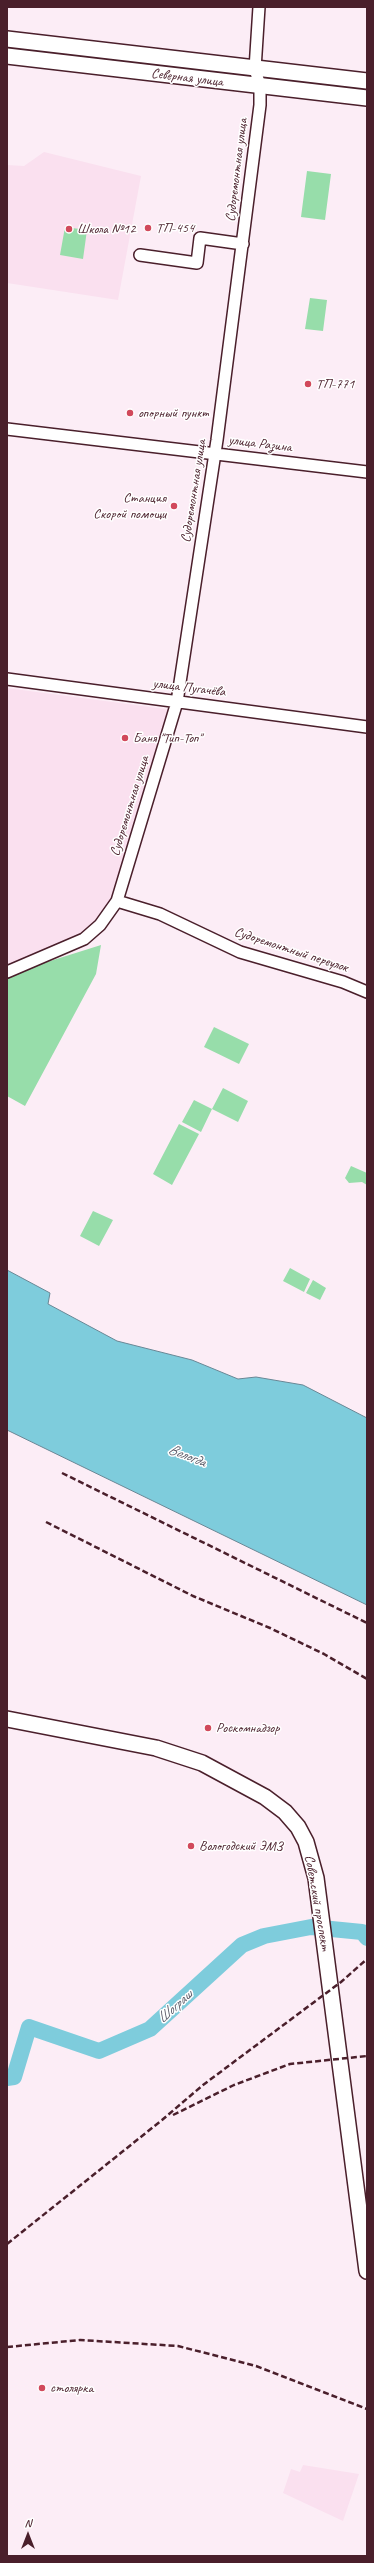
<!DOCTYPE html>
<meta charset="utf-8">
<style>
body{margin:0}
#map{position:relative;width:374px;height:2563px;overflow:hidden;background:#fcedf6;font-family:Caveat,sans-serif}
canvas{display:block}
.frame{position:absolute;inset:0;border:8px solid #4a1f2b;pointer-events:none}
.north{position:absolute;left:8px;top:2515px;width:40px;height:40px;-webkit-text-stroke:3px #fff;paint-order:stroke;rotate:0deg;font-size:11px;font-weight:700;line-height:16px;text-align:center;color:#4a1f2b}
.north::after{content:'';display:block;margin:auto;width:14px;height:18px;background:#4a1f2b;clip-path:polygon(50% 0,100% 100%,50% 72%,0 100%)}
</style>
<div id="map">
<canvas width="374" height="2563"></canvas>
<div class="frame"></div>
<div class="north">N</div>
</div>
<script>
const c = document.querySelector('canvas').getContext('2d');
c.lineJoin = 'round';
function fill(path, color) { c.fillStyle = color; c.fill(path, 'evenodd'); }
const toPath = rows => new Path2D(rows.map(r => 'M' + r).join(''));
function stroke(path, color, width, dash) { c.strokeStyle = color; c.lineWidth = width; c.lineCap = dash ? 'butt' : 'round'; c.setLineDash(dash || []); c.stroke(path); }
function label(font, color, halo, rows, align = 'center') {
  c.font = font + ' Caveat,sans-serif'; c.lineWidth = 3; c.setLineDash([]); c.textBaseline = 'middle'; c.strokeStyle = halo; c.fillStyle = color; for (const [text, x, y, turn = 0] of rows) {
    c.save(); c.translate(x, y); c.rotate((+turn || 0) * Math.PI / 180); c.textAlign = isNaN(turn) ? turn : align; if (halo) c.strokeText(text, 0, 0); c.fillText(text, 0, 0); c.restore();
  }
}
const built = toPath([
 [44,152,141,176,118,300,7,283,7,165,24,166],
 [7,688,173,710,111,900,94,922,81,933,7,966],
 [303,2465,359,2474,343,2521,283,2493,291,2469,300,2472]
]);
const green = toPath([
 [307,171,331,174,325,220,301,217],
 [65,227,87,230,83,259,60,255],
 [310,298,327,300,323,331,305,329],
 [101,945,96,974,25,1106,7,1096,7,978,28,968],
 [214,1027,249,1044,239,1064,204,1047],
 [223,1088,248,1101,238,1122,212,1109,201,1132,182,1122,194,1100,212,1109],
 [179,1124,199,1134,172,1185,153,1174],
 [351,1166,367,1173,367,1185,362,1182,349,1183,345,1178],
 [93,1211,113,1220,99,1246,80,1236],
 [290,1268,310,1279,304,1292,283,1281],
 [313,1280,326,1288,320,1300,306,1293]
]);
const water = toPath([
 [7,1270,50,1293,48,1304,117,1341,192,1360,238,1379,256,1377,303,1385,367,1418,367,1605,7,1430,7,1270]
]);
const river = toPath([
 [7,2078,14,2077,29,2027,99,2051,150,2029,242,1945,264,1936,311,1927,362,1932,367,1938]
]);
const street = toPath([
 [140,255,197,263,200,238,243,244],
 [7,429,367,472],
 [7,679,367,727],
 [117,901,160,914,240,952,343,982,367,992],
 [7,972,84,939,100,925,117,901,177,702,217,440,260,105,260,86,255,69,259,7]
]);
const secondary = toPath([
 [7,39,367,81],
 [7,56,367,98],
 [7,1719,156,1748,202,1763,265,1797,285,1812,298,1827,306,1842,316,1878,367,2271]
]);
const rail = toPath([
 [62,1473,367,1623],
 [46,1522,193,1596,270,1628,324,1654,367,1679],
 [173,2115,234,2085,290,2064,367,2056],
 [7,2244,162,2120,203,2085,341,1982,367,1959],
 [7,2347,80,2340,178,2346,256,2366,367,2409]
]);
const markers = [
 [148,228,4,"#d1495b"],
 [69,229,4,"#d1495b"],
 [308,384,4,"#d1495b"],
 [130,413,4,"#d1495b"],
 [174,506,4,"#d1495b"],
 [125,738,4,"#d1495b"],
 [208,1728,4,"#d1495b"],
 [191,1846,4,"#d1495b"],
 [42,2388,4,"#d1495b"]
];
const streetNames = [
 ["Северная улица",187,78,7],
 ["Судоремонтная улица",237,170,-83],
 ["улица Разина",260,444,7],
 ["Судоремонтная улица",194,491,-81],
 ["улица Пугачёва",189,688,7],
 ["Судоремонтная улица",130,806,-73],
 ["Судоремонтный переулок",291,950,18],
 ["Советский проспект",317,1903,80]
];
const poiNames = [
 ["ТП-454",156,228],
 ["Школа №12",77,229],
 ["ТП-771",316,384],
 ["опорный пункт",138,413],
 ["Станция",166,498,"right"],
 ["Скорой помощи",166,514,"right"],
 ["Баня \"Тип-Топ\"",133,738],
 ["Роскомнадзор",216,1728],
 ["Вологодский ЭМЗ",199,1846],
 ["столярка",50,2388]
];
const waterNames = [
 ["Вологда",187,1456,22],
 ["Шограш",175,2007,-42]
];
fill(built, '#fae0ef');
fill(green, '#97ddaa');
fill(water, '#7eccdc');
stroke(water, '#698795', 1);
stroke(river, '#7eccdc', 16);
stroke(street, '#4a1f2b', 14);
stroke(secondary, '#4a1f2b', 18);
stroke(street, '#fff', 11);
stroke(secondary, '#fff', 15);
stroke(rail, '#4a1f2b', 2.5, [6, 3]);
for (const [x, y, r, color] of markers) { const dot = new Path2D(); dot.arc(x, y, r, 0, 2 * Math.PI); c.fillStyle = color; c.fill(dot); stroke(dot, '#fff', 1.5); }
label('14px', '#4a1f2b', '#fff', streetNames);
label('14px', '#4a1f2b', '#fff', poiNames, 'left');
label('italic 15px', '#5c5c69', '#fff', waterNames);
</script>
